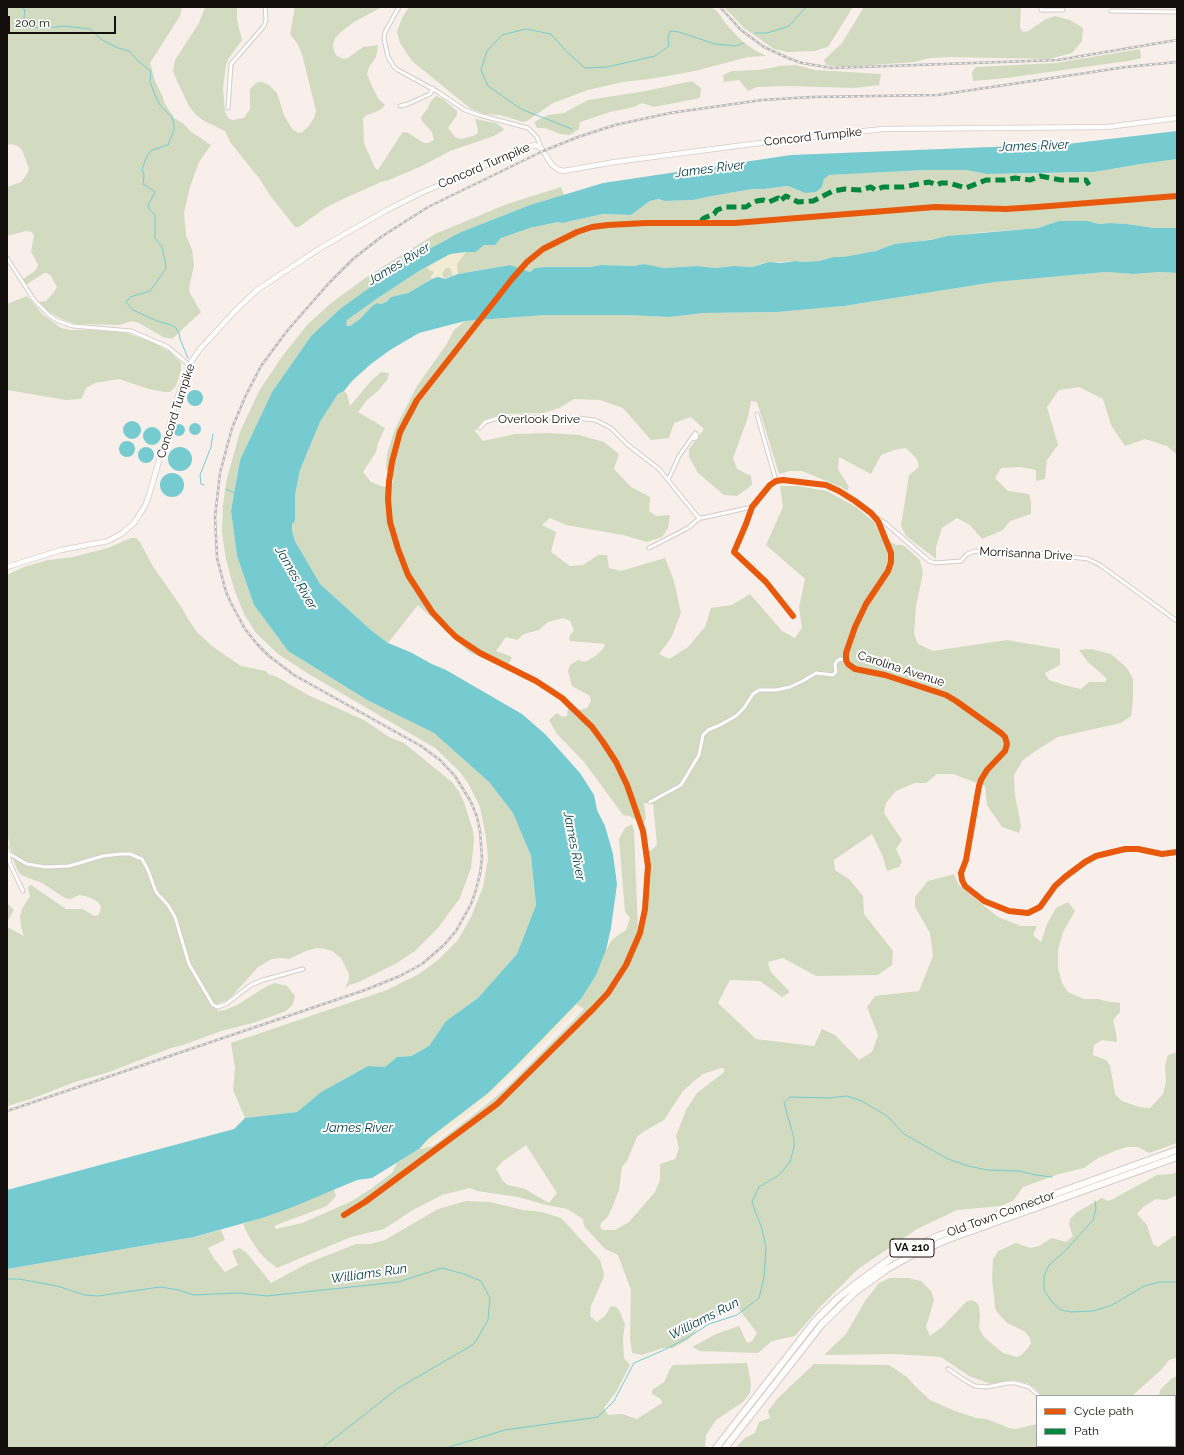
<!DOCTYPE html>
<style>
body{margin:0}
#map{position:relative;width:1184px;height:1455px;overflow:hidden;background:#f8efeb;font-family:Raleway,sans-serif}
canvas{display:block}
.frame{position:absolute;inset:0;border:8px solid #140f0c;pointer-events:none}
.legend{position:absolute;left:1036px;top:1395px;width:140px;height:52px;box-sizing:border-box;background:#fff;border:1px solid #a19f9e;margin:0;padding:5px 7px;list-style:none;font-size:12px;color:#140f0c}
.legend li{display:flex;align-items:center;gap:8px;height:20px}
.legend b{width:20px;border:1px solid #a19f9e}
.scale{position:absolute;left:8px;top:16px;width:108px;height:18px;box-sizing:border-box;border:2px solid #140f0c;border-top:0;padding-left:5px;font-size:12px;line-height:14px;white-space:nowrap;color:#140f0c;-webkit-text-stroke:3px #fff;paint-order:stroke}
</style>
<div id="map">
<canvas width="1184" height="1455"></canvas>
<div class="frame"></div>
<ul class="legend">
<li><b style="height:5px;background:#e8590c"></b>Cycle path</li>
<li><b style="height:5px;background:#00873e"></b>Path</li>
</ul>
<div class="scale">200 m</div>
</div>
<script>
const c = document.querySelector('canvas').getContext('2d');
c.lineJoin = 'round';
function fill(path, color) { c.fillStyle = color; c.fill(path, 'evenodd'); }
const toPath = rows => new Path2D(rows.map(r => 'M' + r).join(''));
function stroke(path, color, width, dash) { c.strokeStyle = color; c.lineWidth = width; c.lineCap = dash ? 'butt' : 'round'; c.setLineDash(dash || []); c.stroke(path); }
function label(font, color, halo, rows, align = 'center') {
  c.font = font + ' Raleway,sans-serif'; c.lineWidth = 4; c.setLineDash([]); c.textBaseline = 'middle'; c.strokeStyle = halo; c.fillStyle = color; for (const [text, x, y, turn = 0] of rows) {
    c.save(); c.translate(x, y); c.rotate((+turn || 0) * Math.PI / 180); c.textAlign = isNaN(turn) ? turn : align; if (halo) c.strokeText(text, 0, 0); c.fillText(text, 0, 0); c.restore();
  }
}
const green = toPath([
 [7,7,182,7,180,16,150,63,155,81,162,95,165,104,174,118,184,124,190,131,211,145,199,162,190,187,184,213,186,235,192,250,194,265,189,289,190,293,201,312,172,339,163,337,139,323,132,321,119,325,77,324,66,321,47,311,38,302,46,301,54,292,57,287,51,276,47,273,44,273,26,285,25,284,23,279,35,271,38,265,31,251,34,236,32,232,26,231,7,236,7,187,21,182,27,174,29,169,22,150,18,146,11,144,7,145],
 [205,7,237,7,237,20,242,40,229,58,226,65,223,88,225,112,229,119,233,120,244,118,250,109,250,89,255,84,258,82,262,82,269,85,277,93,284,115,292,129,298,133,302,132,308,127,314,118,316,111,302,54,297,43,290,34,295,7,382,7,354,22,341,32,335,38,333,46,335,53,337,56,344,59,348,58,363,47,378,45,376,57,369,67,367,74,371,84,378,98,385,105,380,110,365,116,363,119,364,143,375,168,378,170,402,133,405,132,408,133,424,143,428,143,434,140,432,132,422,121,421,117,428,108,431,101,436,96,443,99,457,111,457,115,448,128,455,137,461,139,473,136,477,134,478,130,475,119,496,123,502,127,504,130,494,136,450,151,422,166,389,180,381,182,341,200,325,208,299,227,295,227,269,194,259,178,230,142,225,131,204,121,195,114,189,106,177,81,173,71,175,60,199,23],
 [409,7,711,7,718,12,726,24,742,41,753,49,766,56,748,57,695,71,650,79,623,82,588,90,553,103,527,121,523,122,500,115,485,114,471,109,412,61,400,43,397,32,402,18],
 [724,7,853,7,828,47,814,51,787,52,774,49,744,28],
 [864,7,1021,7,1020,28,1023,32,1028,31,1046,19,1055,16,1070,20,1083,28,1082,41,1072,53,1050,59,950,57,930,58,914,62,842,67,826,65,824,60,842,43],
 [1140,49,1141,58,1134,60,1007,78,973,81,972,72,976,67,1056,63],
 [796,65,815,70,881,74,879,85,855,88,786,86,757,87,748,91,739,80,724,82,723,75,732,71,759,70,780,66],
 [692,81,701,88,700,98,654,107,642,103,634,107,610,112,580,122,579,129,570,135,560,134,545,128,537,128,534,122,548,115,564,113,588,100,646,91],
 [1177,159,1177,228,1154,228,1127,224,1110,223,1099,224,1088,221,1059,221,1038,228,975,233,906,243,894,244,876,251,843,257,834,257,819,261,801,262,796,261,764,263,752,267,734,266,715,268,697,266,664,268,644,264,633,266,601,265,590,267,545,267,535,268,530,272,509,265,458,274,444,279,432,279,408,293,391,297,386,302,381,304,377,303,372,306,360,319,350,326,347,326,345,324,347,320,378,298,419,271,450,254,466,252,476,252,484,245,495,245,501,238,530,228,558,222,562,223,603,214,631,215,650,201,658,199,665,201,693,200,712,196,752,189,763,189,788,186,805,193,822,187,824,179,828,175,925,170,966,170,987,174,1071,173,1094,172,1141,164],
 [561,187,564,195,530,205,461,232,340,309,311,336,272,392,240,460,231,511,237,556,254,605,288,651,367,700,434,733,489,782,513,813,531,856,536,905,517,954,478,998,446,1021,429,1046,410,1056,397,1057,385,1067,368,1066,321,1092,297,1112,245,1118,233,1090,235,1068,231,1043,387,990,419,974,438,960,458,940,471,917,483,887,488,859,486,837,480,807,468,783,459,771,435,748,307,673,278,654,256,633,244,614,234,589,226,559,222,533,223,504,227,478,240,432,259,391,281,358,307,325,331,303,368,276,435,234,507,204],
 [1106,272,1134,274,1160,272,1177,273,1177,455,1167,446,1145,439,1125,446,1111,425,1103,399,1079,387,1059,390,1047,407,1058,445,1047,460,1045,479,1036,481,1036,470,1020,467,1001,468,995,478,1008,491,1029,494,1031,503,1031,514,1010,521,1003,530,982,539,970,525,957,518,942,528,936,547,936,559,906,536,901,526,909,475,919,467,917,459,906,448,894,450,881,455,871,474,839,457,838,469,849,487,847,491,841,487,802,471,790,471,779,474,757,402,751,401,748,417,733,458,737,469,751,476,752,485,737,496,724,495,698,473,689,457,689,449,704,429,691,417,674,423,669,438,651,440,623,408,600,400,574,399,559,408,544,413,502,414,484,420,475,431,483,441,515,434,550,433,579,435,604,442,619,454,614,469,631,487,650,497,649,511,656,516,670,515,668,528,662,537,647,542,623,535,566,525,550,518,542,525,556,532,551,552,570,566,583,565,598,555,607,555,609,568,621,571,665,558,674,581,681,613,671,638,659,654,669,659,688,647,705,627,711,608,732,605,750,594,782,631,795,638,802,628,799,607,805,579,766,545,783,507,780,486,798,486,827,491,856,507,874,522,880,535,896,545,903,545,920,560,923,573,916,606,914,634,918,644,933,651,1007,640,1060,649,1060,665,1045,673,1049,680,1068,686,1081,689,1089,682,1105,682,1107,679,1088,662,1079,650,1091,649,1111,654,1127,668,1133,679,1133,701,1131,716,1121,723,1058,737,1037,750,1023,760,1014,775,1015,795,1021,826,1019,833,1002,827,987,805,985,786,953,774,937,774,926,783,915,783,896,791,886,803,884,813,902,840,896,849,902,862,899,867,887,871,883,857,872,834,834,860,835,870,849,879,863,896,864,914,893,951,892,965,878,975,816,976,783,958,768,962,770,971,790,992,782,997,760,981,730,980,718,1003,756,1039,814,1046,822,1029,835,1035,859,1060,872,1052,878,1035,867,1007,875,996,919,991,933,956,930,933,915,907,915,897,928,881,954,874,959,885,998,917,1021,926,1037,926,1033,935,1041,942,1047,924,1056,908,1068,902,1075,911,1063,932,1058,950,1058,968,1062,983,1068,992,1084,999,1097,999,1111,1002,1120,1003,1120,1012,1113,1020,1116,1033,1117,1042,1102,1040,1094,1045,1093,1055,1106,1060,1110,1065,1115,1094,1122,1101,1139,1107,1150,1108,1163,1094,1166,1081,1165,1065,1168,1055,1177,1052,1177,1143,1149,1153,1138,1147,1127,1147,1117,1150,1098,1158,1084,1168,1059,1174,1023,1187,1013,1201,1001,1206,957,1210,917,1229,858,1269,822,1305,795,1336,772,1341,758,1353,700,1351,692,1347,716,1334,739,1326,747,1343,752,1341,757,1333,738,1308,724,1312,700,1326,689,1339,673,1348,663,1348,642,1355,632,1353,630,1338,631,1290,618,1255,605,1249,584,1226,583,1219,567,1209,546,1205,518,1197,477,1191,470,1188,442,1195,413,1210,384,1229,351,1237,277,1268,268,1261,259,1252,248,1235,243,1224,293,1207,334,1189,336,1196,327,1206,274,1226,276,1229,302,1223,352,1201,372,1188,392,1173,397,1163,419,1149,433,1146,486,1105,508,1086,574,1020,584,1009,576,1004,581,999,611,941,618,935,626,930,630,918,625,912,619,839,625,828,632,824,634,831,638,929,643,930,645,923,648,895,649,852,657,845,653,804,644,803,646,819,643,823,629,816,623,815,584,762,557,734,549,720,557,713,563,717,567,716,568,708,573,712,587,708,591,701,590,696,572,686,568,671,570,665,578,660,585,662,594,657,603,649,605,644,570,641,569,637,574,630,570,621,563,618,548,622,539,630,524,634,517,640,506,637,496,651,510,656,512,658,508,665,489,661,469,652,418,605,388,643,372,631,320,584,295,541,292,531,292,523,295,521,295,495,300,470,320,422,338,394,344,391,347,394,350,406,371,381,381,372,389,373,387,380,377,392,367,400,358,412,385,428,378,443,376,452,363,472,371,482,384,487,393,483,394,477,386,469,387,454,395,429,417,386,446,345,454,330,465,321,546,315,628,315,669,317,704,313,777,312,844,306,995,282],
 [721,1068,725,1069,723,1073,697,1093,686,1110,676,1136,679,1148,675,1159,660,1164,660,1180,655,1192,629,1222,615,1230,603,1230,600,1227,601,1223,607,1218,612,1208,619,1190,622,1167,627,1161,637,1137,643,1132,664,1120,683,1091,694,1081,703,1074],
 [526,1145,557,1193,549,1203,525,1189,508,1185,503,1181,496,1169,502,1162],
 [27,296,42,314,61,328,71,330,97,330,126,333,152,342,170,352,181,363,181,371,176,386,170,392,165,392,149,389,119,379,95,383,86,388,82,398,80,399,66,400,7,390,7,304],
 [131,538,136,538,140,542,152,565,182,608,188,619,197,632,212,646,241,666,266,671,268,674,277,677,308,695,364,720,389,737,404,743,453,783,459,792,464,802,473,831,474,841,471,868,460,898,438,928,415,951,397,963,359,982,349,985,345,989,349,979,349,974,341,958,332,951,325,949,317,948,306,951,289,959,281,958,272,959,258,967,233,995,227,1000,217,1004,216,1007,218,1011,225,1010,237,1005,267,986,275,983,287,986,295,996,293,1004,286,1011,253,1023,221,1031,183,1045,171,1048,109,1072,75,1082,31,1099,7,1106,7,927,24,936,21,927,20,916,22,909,30,896,28,888,29,886,31,885,66,909,83,909,94,916,99,915,101,907,99,903,95,900,85,896,80,895,70,899,65,898,42,883,21,875,18,871,14,862,7,834,7,575,24,567,48,560,73,557,108,548],
 [7,903,14,910,7,922],
 [1177,1172,1177,1195,1166,1200,1156,1199,1143,1207,1137,1214,1147,1225,1153,1244,1158,1247,1172,1237,1177,1235,1177,1360,1175,1358,1169,1360,1161,1370,1132,1396,1042,1396,1035,1388,1027,1383,1013,1380,991,1384,969,1376,941,1357,895,1354,824,1355,846,1334,865,1301,879,1283,890,1278,908,1278,921,1281,931,1291,934,1300,926,1327,930,1336,942,1327,966,1302,971,1300,976,1302,979,1306,980,1316,979,1328,984,1337,1003,1353,1017,1357,1021,1355,1028,1348,1031,1343,1030,1338,1024,1331,1007,1323,997,1312,995,1308,992,1279,993,1259,998,1251,1016,1243,1030,1248,1039,1246,1052,1238,1066,1242,1073,1236,1069,1224,1070,1219,1077,1212,1102,1198,1108,1201,1113,1199,1157,1175,1171,1174],
 [466,1201,490,1202,523,1210,542,1212,561,1218,600,1260,604,1274,603,1279,591,1306,590,1316,597,1322,605,1316,611,1306,616,1307,619,1310,625,1324,623,1338,624,1358,630,1365,616,1392,604,1408,608,1415,622,1414,637,1419,662,1403,661,1399,652,1394,652,1390,664,1382,670,1369,673,1365,747,1363,751,1383,750,1393,743,1402,716,1420,706,1435,705,1448,7,1448,7,1269,194,1237,221,1230,225,1240,208,1248,215,1260,225,1272,238,1265,232,1251,239,1248,246,1252,271,1283,308,1263,356,1244,370,1244,385,1240,438,1209],
 [814,1364,889,1365,907,1377,916,1387,930,1400,955,1411,976,1418,987,1419,1009,1428,1016,1429,1037,1424,1037,1446,1102,1446,1102,1448,735,1448,745,1438,755,1433,759,1422,770,1418,768,1411,777,1399],
 [1177,1376,1177,1448,1148,1448,1148,1446,1175,1446,1175,1396,1159,1395,1160,1390,1172,1378]
]);
const sand = toPath([
 [466,252,457,264,458,274,453,276,450,268,446,268,442,273,444,279,438,277,432,279,431,277,434,272,429,270,427,267,450,254],
 [576,1004,579,1006,575,1012,488,1098,434,1141,423,1149,419,1149,428,1139,487,1094,515,1067]
]);
const water = toPath([
 [1177,131,1177,159,1141,164,1094,172,987,174,966,170,925,170,829,175,824,179,822,187,816,192,805,193,788,186,763,189,752,189,712,196,693,200,665,201,658,199,650,201,631,215,603,214,562,223,558,222,530,228,501,238,495,245,484,245,476,252,466,252,450,254,419,271,378,298,347,320,346,324,347,326,350,326,360,319,372,306,377,303,381,304,386,302,391,297,408,293,432,279,438,277,445,279,458,274,510,265,530,272,535,268,545,267,590,267,601,265,633,266,644,264,664,268,697,266,715,268,734,266,752,267,769,262,780,263,796,261,801,262,819,261,834,257,843,257,876,251,894,244,930,240,948,236,1038,228,1059,221,1088,221,1099,224,1110,223,1127,224,1154,228,1177,228,1177,273,1160,272,1134,274,1106,272,995,282,844,306,777,312,704,313,669,317,628,315,546,315,465,321,419,333,390,350,371,364,352,381,344,391,338,394,320,422,300,470,295,495,295,521,292,524,292,531,295,541,320,584,372,631,388,643,410,652,432,664,446,670,522,714,545,734,580,773,594,795,597,810,605,826,613,854,617,884,611,928,606,950,596,975,581,999,515,1067,487,1094,428,1139,419,1149,372,1178,357,1180,293,1207,262,1218,194,1237,7,1269,7,1190,234,1129,245,1118,297,1112,321,1092,368,1066,385,1067,397,1057,411,1056,429,1046,446,1021,478,998,517,954,536,905,531,856,513,813,489,782,434,733,367,700,288,651,254,605,237,556,231,511,240,460,272,392,311,336,340,309,407,261,461,232,530,205,603,183,791,155,1067,144],
 '187 398a8 8 0 1 1 16 0a8 8 0 1 1-16 0Z',
 '123 430a9 9 0 1 1 18 0a9 9 0 1 1-18 0Z',
 '189 429a6 6 0 1 1 12 0a6 6 0 1 1-12 0Z',
 '173 430a6 6 0 1 1 12 0a6 6 0 1 1-12 0Z',
 '143 436a9 9 0 1 1 18 0a9 9 0 1 1-18 0Z',
 '119 449a8 8 0 1 1 16 0a8 8 0 1 1-16 0Z',
 '138 455a8 8 0 1 1 16 0a8 8 0 1 1-16 0Z',
 '168 459a12 12 0 1 1 24 0a12 12 0 1 1-24 0Z',
 '160 485a12 12 0 1 1 24 0a12 12 0 1 1-24 0Z'
]);
const stream = toPath([
 [9,7,13,7],
 [21,7,25,10,24,17,25,23,29,27,47,28,64,26,90,29,102,40,118,48,129,51,138,61,151,71,150,82,156,97,160,105,172,117,174,125,174,130,168,145,152,150,147,156,142,169,144,175,143,184,155,192,148,205,149,209,155,215,155,238,162,247,166,266,165,270,150,291,130,297,126,302,133,310,157,321,171,325,176,328,179,333,180,339,188,358],
 [755,33,767,33,789,26,805,8,805,7],
 [572,129,521,109,488,86,481,70,487,51,502,35,526,29,551,34,566,51,585,68,607,67,655,56,669,46,668,38,670,31,679,32,715,44,736,46,744,43],
 [204,485,201,484,200,475,211,447,213,434],
 [226,489,235,493],
 [1095,1201,1096,1208,1093,1220,1065,1251,1049,1265,1044,1276,1044,1290,1052,1302,1061,1310,1071,1312,1093,1311,1112,1305,1144,1286,1160,1282,1177,1282],
 [7,1279,19,1279,57,1286,85,1295,98,1296,160,1287,179,1290,194,1295,238,1293,267,1296,398,1282,442,1268,464,1274,481,1281,490,1298,488,1320,474,1344,397,1389,322,1448],
 [446,1448,505,1430,598,1417,614,1401,634,1363,664,1350,687,1338,709,1324,737,1315,759,1298,764,1277,766,1248,762,1229,752,1202,759,1187,779,1175,790,1162,794,1147,794,1138,784,1103,790,1097,828,1098,847,1096,862,1101,887,1116,904,1134,948,1159,968,1166,988,1170,1019,1171,1036,1175,1052,1177]
]);
const street = toPath([
 [399,7,385,32,384,39,388,57,394,67,398,70,438,92,465,110,479,115,528,128,537,137,541,148],
 [1041,7,1041,10,1063,10],
 [1111,11,1177,12],
 [400,106,408,104,430,94,433,88],
 [228,108,231,64,264,26,266,20,265,7],
 [7,258,34,300,50,316,58,321,73,326,131,331,168,347,189,365],
 [757,414,776,481],
 [480,428,485,422,498,418,522,417,576,418,595,420,611,428,628,445,659,469,698,517,702,518,752,507],
 [695,433,697,435,696,438,691,439,695,433],
 [668,480,679,456,691,439],
 [877,518,884,522,929,561,935,563,961,561,967,554,975,551,1028,552,1088,559,1100,565,1177,621],
 [649,548,688,528,700,518],
 [793,616,766,582,734,552,746,524,752,507,770,485,776,481,783,480,826,485,839,491,855,501,871,513,878,521,891,553,891,562,888,571,866,604,855,627,846,653,846,660,848,664,855,669,885,675,946,695,956,701,1001,733,1005,737,1007,744,1005,751,987,770,981,780,979,786,966,860,961,873,962,880,965,886,984,901,1009,911,1028,913,1040,907,1055,886,1065,877,1085,862,1096,856,1125,849,1138,849,1162,854,1177,852],
 [650,802,681,785,699,755,703,735,708,730,720,725,736,716,744,708,753,694,759,690,776,690,790,687,803,681,816,673,833,675,836,672,835,664,837,661,840,659,846,660],
 [7,847,10,864,23,891],
 [8,853,27,864,45,867,69,866,103,856,121,854,130,854,142,859,148,870,156,892,168,905,175,917,189,964,213,1005,218,1007,226,1004,251,985,263,980,303,969],
 [948,1369,966,1381,975,1386,987,1387,1007,1383,1016,1383,1029,1387,1039,1396],
 [1142,1446,1143,1448]
]);
const secondary = toPath([
 [7,567,61,550,108,541,121,534,134,523,145,506,149,495,176,402,189,365,200,349,235,311,257,290,322,247,387,210,421,193,525,148,535,145,541,148,552,165,559,170,563,171,615,162,752,144,882,129,1107,127,1177,118]
]);
const highway = toPath([
 [716,1448,815,1321,838,1298,853,1286,890,1259,908,1250,938,1236,1177,1150],
 [725,1448,822,1324,855,1292,887,1269,910,1256,946,1240,1177,1157]
]);
const rail = toPath([
 [720,7,741,30,764,47,788,58,802,63,832,68,1058,60,1177,40],
 [7,1111,365,990,400,976,422,964,444,945,456,931,471,904,475,893,480,874,482,858,480,831,477,817,471,802,455,776,440,760,421,746,294,675,269,656,257,644,245,629,231,603,226,592,217,558,215,517,220,473,232,428,246,395,261,366,287,331,329,283,353,259,381,237,428,207,543,151,578,137,615,125,670,113,762,100,812,97,938,95,1126,67,1177,62]
]);
const quiet = toPath([
 [701,221,704,218,714,214,717,210,725,207,746,207,752,203,757,201,763,200,769,202,778,198,780,201,786,196,798,202,813,201,833,191,845,189,861,190,871,187,875,190,883,187,903,187,929,182,937,185,941,183,949,183,966,188,986,180,1005,180,1015,178,1030,180,1040,176,1061,180,1086,180,1089,185]
]);
const cycleway = toPath([
 [793,616,766,582,734,552,746,524,752,507,770,485,776,481,783,480,826,485,839,491,855,501,871,513,878,521,891,553,891,562,888,571,866,604,855,627,846,653,846,660,848,664,855,669,885,675,946,695,956,701,1001,733,1005,737,1007,744,1005,751,987,770,981,780,979,786,966,860,961,873,962,880,965,886,984,901,1009,911,1028,913,1040,907,1055,886,1065,877,1085,862,1096,856,1125,849,1138,849,1162,854,1177,852],
 [344,1215,365,1202,497,1104,593,1009,608,993,626,965,640,933,645,909,648,866,643,831,627,785,616,762,603,742,592,727,562,698,536,681,480,653,456,637,446,627,432,612,408,575,398,549,390,522,388,499,389,482,392,462,400,432,417,400,512,279,527,262,543,249,577,232,592,227,608,225,646,223,735,223,935,207,1006,209,1037,207,1177,196]
]);
const shields = [
 [912,1248,44]
];
const shieldNames = [
 ["VA 210",912,1248]
];
const streetNames = [
 ["Concord Turnpike",813,137,-6],
 ["Concord Turnpike",484,166,-23],
 ["Concord Turnpike",176,411,-72],
 ["Overlook Drive",539,419],
 ["Morrisanna Drive",1026,554,3],
 ["Carolina Avenue",901,669,18],
 ["Old Town Connector",1001,1214,-20]
];
const waterNames = [
 ["James River",1034,146,-2],
 ["James River",710,169,-7],
 ["James River",399,264,-31],
 ["James River",296,578,60],
 ["James River",574,846,79],
 ["James River",358,1128],
 ["Williams Run",369,1274,-8],
 ["Williams Run",704,1319,-27]
];
fill(green, '#d2dbc0');
fill(sand, '#f4ebd4');
fill(water, '#76cbd0');
stroke(stream, '#76cbd0', 1);
stroke(street, '#d3ccc9', 5);
stroke(secondary, '#d3ccc9', 6);
stroke(highway, '#d3ccc9', 8);
stroke(street, '#fefdfc', 3);
stroke(secondary, '#fefdfc', 4.5);
stroke(highway, '#fefdfc', 6);
stroke(rail, '#bbb9b7', 2.5);
stroke(rail, '#fff', 1, [3]);
stroke(quiet, '#00873e', 5, [10, 5]);
stroke(cycleway, '#e8590c', 6);
for (const [x, y, w] of shields) { const box = new Path2D(); box.roundRect(x - w / 2, y - 9, w, 18, 3); c.fillStyle = '#fff'; c.fill(box); stroke(box, '#140f0c', 1); }
label('bold 11px', '#140f0c', null, shieldNames);
label('12px', '#140f0c', '#fff', streetNames);
label('italic 13px', '#023d41', '#fff', waterNames);
</script>
